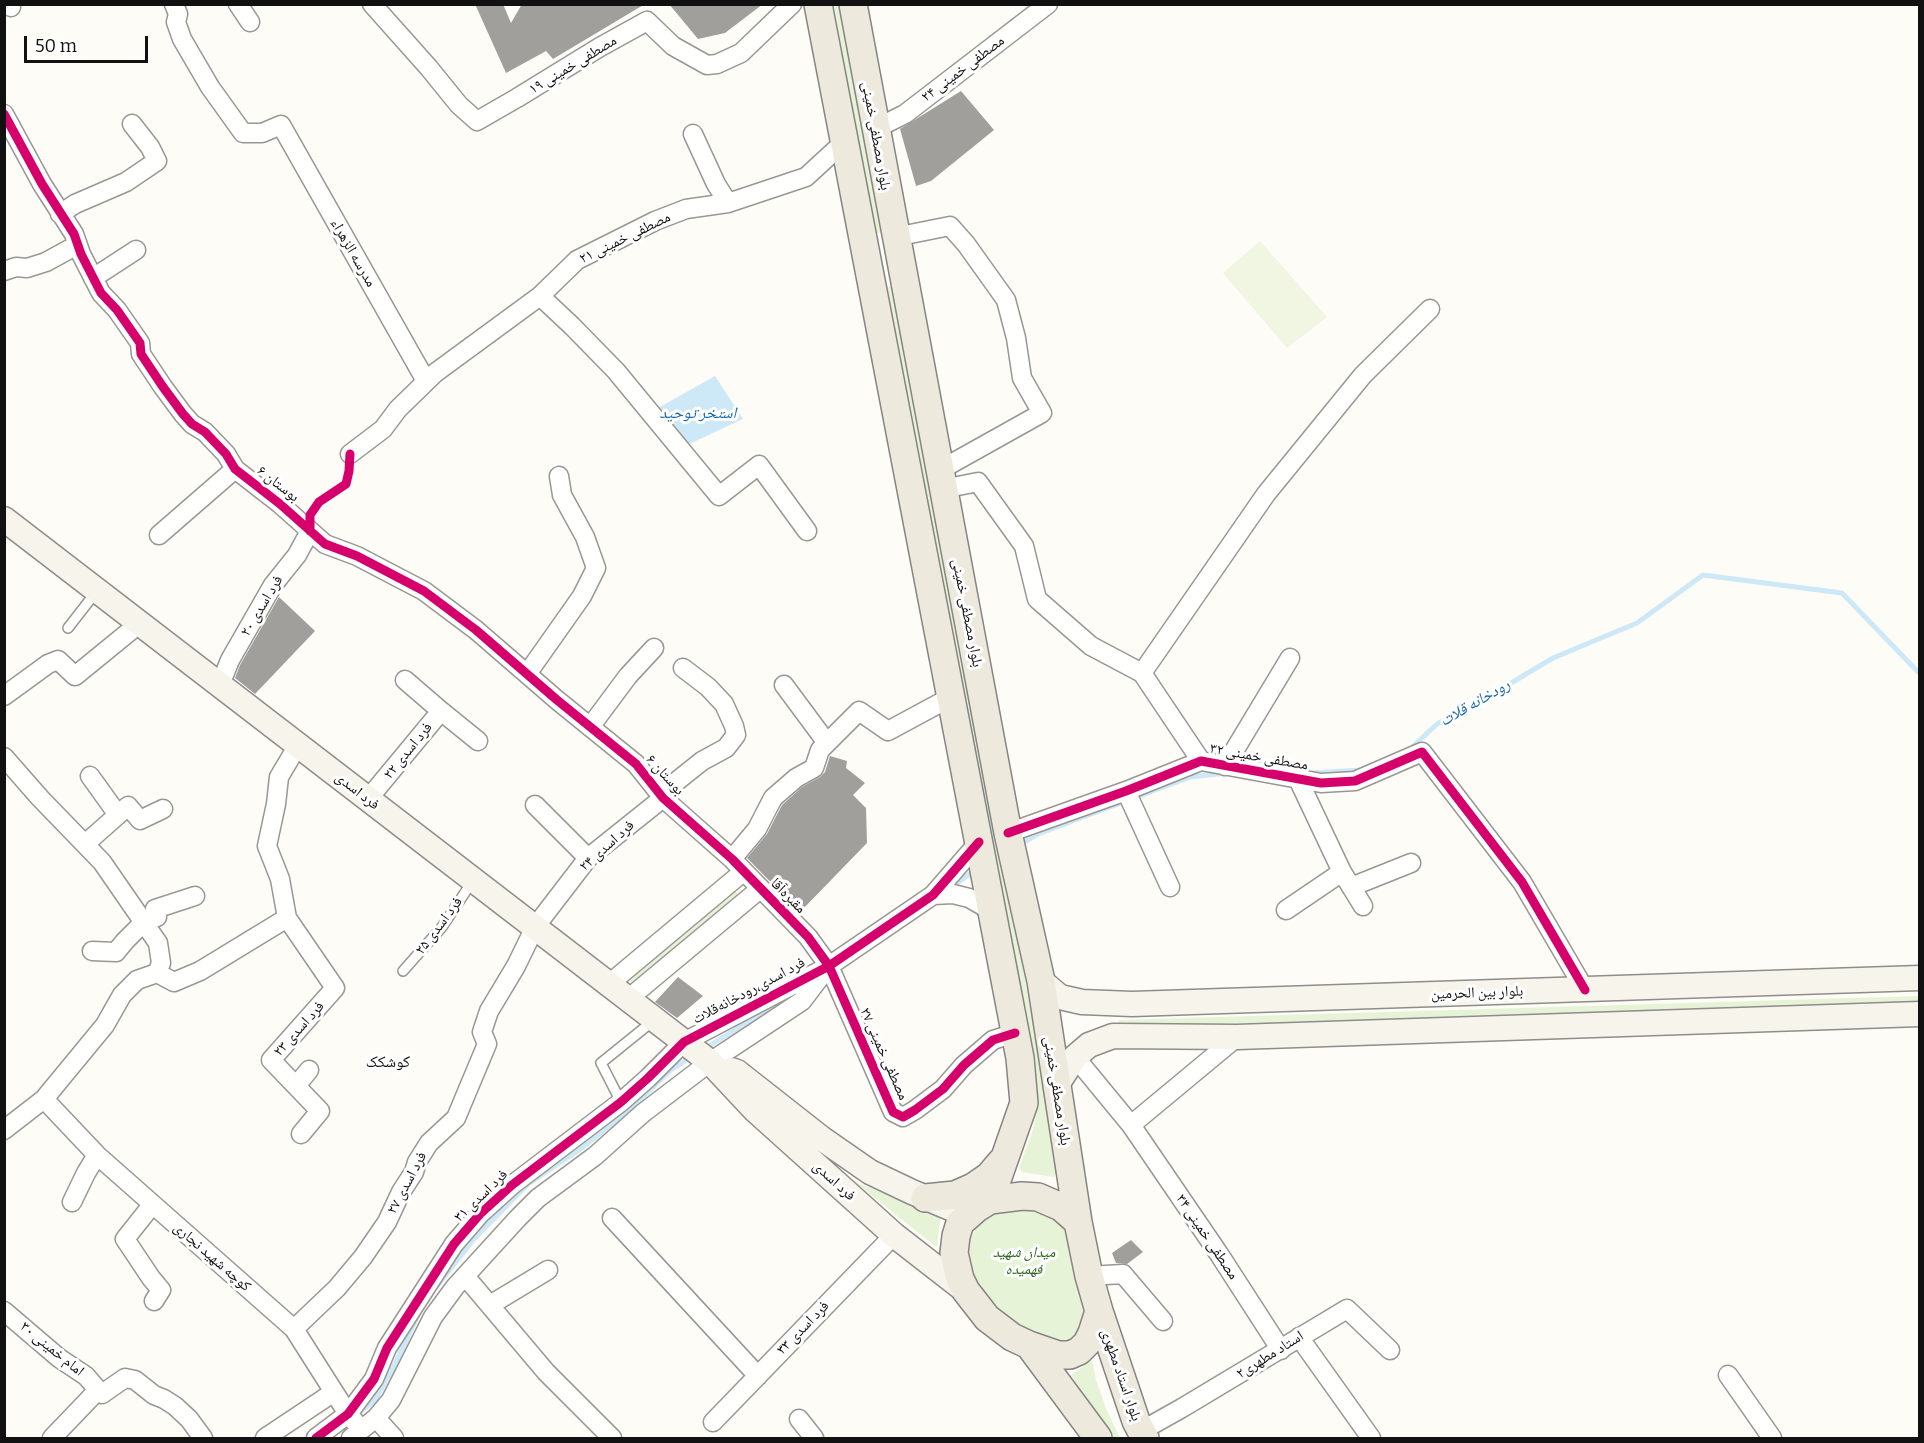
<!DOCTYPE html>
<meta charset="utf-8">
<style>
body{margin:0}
#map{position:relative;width:1924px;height:1443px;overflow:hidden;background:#fdfcf7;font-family:Bitter,serif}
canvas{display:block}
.frame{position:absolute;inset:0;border:6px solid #111;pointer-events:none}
.scale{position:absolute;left:24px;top:36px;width:124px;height:27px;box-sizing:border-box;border:3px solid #111;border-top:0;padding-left:8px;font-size:18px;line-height:21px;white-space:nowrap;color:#111;-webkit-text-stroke:4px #fff;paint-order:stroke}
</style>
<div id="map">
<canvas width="1924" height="1443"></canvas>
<div class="frame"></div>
<div class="scale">50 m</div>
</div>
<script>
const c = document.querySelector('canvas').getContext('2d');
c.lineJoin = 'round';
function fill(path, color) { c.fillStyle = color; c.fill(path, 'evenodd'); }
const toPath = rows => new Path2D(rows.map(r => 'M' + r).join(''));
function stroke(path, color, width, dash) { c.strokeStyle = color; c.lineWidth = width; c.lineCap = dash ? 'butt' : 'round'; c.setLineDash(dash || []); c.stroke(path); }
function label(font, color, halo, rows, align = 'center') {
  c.font = font + ' Bitter,"Noto Naskh Arabic",serif'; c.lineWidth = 6; c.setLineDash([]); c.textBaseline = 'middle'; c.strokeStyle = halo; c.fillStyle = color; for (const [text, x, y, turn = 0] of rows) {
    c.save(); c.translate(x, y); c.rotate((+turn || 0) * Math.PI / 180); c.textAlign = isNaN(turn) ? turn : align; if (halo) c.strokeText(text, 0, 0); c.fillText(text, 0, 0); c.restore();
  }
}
const green = toPath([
 [834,5,844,5,886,232,875,233],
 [898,285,1060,1171,1053,1177,1022,1172,1019,1168,1034,1127,1038,1103,887,287],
 [733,887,739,896,633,985,626,977],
 [1920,996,1919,1003,1118,1030,1119,1020],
 [855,1182,941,1215,937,1247,936,1247],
 [1003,1210,1024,1210,1048,1213,1060,1220,1069,1233,1083,1288,1086,1319,1084,1332,1071,1342,1049,1341,1022,1330,981,1291,972,1280,966,1259,969,1241,980,1222,992,1214],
 [1092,1360,1096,1380,1107,1411,1120,1438,1114,1438,1071,1375]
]);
const pitch = toPath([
 [1260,241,1327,317,1287,348,1223,273]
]);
const water = toPath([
 [715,376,743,419,687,445,658,408]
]);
const stream = toPath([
 [1408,751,1437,724,1481,701,1553,658,1637,623,1703,575,1842,593,1920,674],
 [1311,773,1362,770],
 [1019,845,1038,834,1190,777,1227,773],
 [950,888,977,869],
 [704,1049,783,1000],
 [437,1286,474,1239,528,1184,579,1150,628,1111,671,1070,691,1057],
 [357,1414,375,1400,395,1364,420,1311]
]);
const building = toPath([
 [475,4,503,4,511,23,522,4,645,4,553,59,546,51,506,73],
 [669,4,763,4,725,33,698,39],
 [961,91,994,130,931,181,916,186,900,129],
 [279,597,315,631,255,694,235,678,240,665],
 [830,756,847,761,846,768,865,783,853,795,866,808,867,843,800,912,747,858,767,834,782,805,802,787,820,777,825,772],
 [678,977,703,996,677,1018,655,1002],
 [1131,1240,1143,1252,1127,1264,1116,1263,1112,1253]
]);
const service = toPath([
 [68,628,96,592],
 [403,971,442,927,472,882],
 [621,1102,601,1063,653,1021]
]);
const minor = toPath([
 [9,4,11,7],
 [174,4,178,14,176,22,182,39,210,87,243,133,262,133,281,125,426,381],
 [238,4,250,22],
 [372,4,429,68,459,105,477,121,517,98,600,47,647,21,673,46,707,65,717,64,741,53,792,4],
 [4,114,42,184,74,234,81,254,101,293,117,310,140,343,141,354,163,387,183,414,192,424,205,432,226,454,235,469,280,504,325,544,357,556,424,591,476,630,557,700,636,764,663,798,732,859,808,937,829,966,893,1112,903,1117,915,1110,943,1089,964,1065,993,1040,1015,1033],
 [875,129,905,114,1048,4],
 [693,134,716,184,728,203],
 [60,214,75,204,126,182,157,161,150,147,132,124],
 [895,237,950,226,966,244,1006,300,1016,338,1022,378,1042,413,940,470],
 [4,271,16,267,27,268,46,262,77,245],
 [93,278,136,250],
 [540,296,572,326,616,371,719,496,759,465,807,531],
 [350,454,383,429,398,409,435,373,540,296,577,260,655,221,686,209,728,203,806,177,844,142],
 [943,489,978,482,1024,546,1037,599,1091,646,1142,673,1201,761],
 [159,535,235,469],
 [1142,673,1266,494,1363,375,1430,309],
 [527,674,582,596,596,568,585,537,562,495,559,476],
 [405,680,441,711],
 [220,685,230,660,273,585,297,555,310,531],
 [784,685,827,743],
 [4,696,48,664,58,660,75,676,140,623],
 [590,727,628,676,654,648],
 [298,745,279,777,276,804,267,846,280,879,287,918,335,988,271,1060,320,1111,301,1134],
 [4,757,40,798,102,862,158,943,161,963,157,973,137,980,122,995,105,1025,44,1099,4,1130],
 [1225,766,1290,658],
 [90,776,118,815],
 [1298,779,1342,872,1363,906],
 [1126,791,1170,887],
 [658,792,667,789,702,761,726,748,736,735,734,726,724,704,708,687,683,668],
 [368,799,441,711,478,741],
 [535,805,588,858],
 [1008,833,1126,791,1201,761,1321,783,1355,781,1422,752,1522,882,1585,990],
 [85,844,128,806,140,820,163,809],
 [732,859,757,829,773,798,796,778,814,768,820,750,859,711,888,731,951,697],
 [1351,887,1411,863],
 [933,895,953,894,969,898,992,911],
 [1286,910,1342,872],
 [92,951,116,952,125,941,145,921,157,917,155,909,195,896],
 [157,973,174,982,200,971,287,918],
 [609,984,743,872],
 [628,999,760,889],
 [1075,1057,1131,1125,1219,1254,1281,1350],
 [296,1086,309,1070],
 [44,1099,97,1155,294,1329,348,1414,355,1422],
 [1131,1125,1237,1037],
 [72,1202,86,1173,97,1155],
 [152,1205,125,1239,151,1278,161,1290,154,1301],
 [612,1218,758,1376],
 [465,1276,546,1372,612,1438],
 [1089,1276,1123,1274,1163,1321],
 [490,1305,548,1270],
 [4,1311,59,1358,86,1376,98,1390],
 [294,1329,337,1288,363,1257,387,1222,401,1192,414,1172,417,1162,429,1143,456,1118,487,1044,482,1032,489,1011,516,966,535,927,588,858,663,798],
 [1299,1337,1371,1438],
 [1728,1375,1772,1438],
 [376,1418,394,1438],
 [799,1419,814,1438],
 [713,1422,894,1235],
 [1141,1431,1182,1408,1347,1309,1390,1350],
 [52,1438,98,1390,102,1394,125,1378,135,1380,154,1395,164,1399,175,1406,189,1419,203,1438],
 [265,1438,334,1392],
 [316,1438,348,1414,374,1379,387,1348,454,1244,480,1214,512,1185,621,1102,648,1078,684,1042,829,966,933,895,979,842],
 [351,1438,376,1418,391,1400,433,1317,455,1287,518,1218,538,1198,595,1156,643,1113,710,1062,802,1001,824,972]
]);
const secondary = toPath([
 [4,519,710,1062,755,1110,894,1235,966,1291],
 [1041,981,1060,997,1082,1002,1132,1004,1920,978],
 [731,1070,737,1072,821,1138,870,1172,912,1192,967,1215],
 [1056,1086,1075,1057,1089,1045,1113,1036,1237,1037,1920,1014]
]);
const primary = toPath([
 [818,4,1020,1058,1024,1103,990,1200],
 [853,4,1008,833,1041,981,1078,1222,1089,1276,1099,1311,1092,1333,1087,1343,1079,1351,1070,1355,1058,1355,1029,1345,1012,1337,987,1318,966,1291,960,1279,954,1253,956,1236,960,1223,977,1208,990,1200,1022,1196,1038,1197,1061,1207,1078,1222],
 [925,1198,955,1195,973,1187,989,1176,1001,1162],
 [1099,1311,1136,1421,1145,1438],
 [1029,1345,1098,1438]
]);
const cycleway = toPath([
 [4,114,42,184,74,234,81,254,101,293,117,310,140,343,141,354,163,387,183,414,192,424,205,432,226,454,235,469,280,504,325,544,357,556,424,591,476,630,557,700,636,764,663,798,732,859,808,937,829,966,893,1112,903,1117,915,1110,943,1089,964,1065,993,1040,1015,1033],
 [310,531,310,515,319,502,346,484,349,471,350,454],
 [1008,833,1126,791,1201,761,1321,783,1355,781,1422,752,1522,882,1585,990],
 [316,1438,348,1414,374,1379,387,1348,454,1244,480,1214,512,1185,621,1102,648,1078,684,1042,829,966,933,895,979,842]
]);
const streetNames = [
 ["مصطفی خمینی ۱۹",573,65,-31],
 ["مصطفی خمینی ۲۴",963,69,-37],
 ["بلوار مصطفی خمینی",876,136,80],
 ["مصطفی خمینی ۲۱",625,238,-26],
 ["مدرسه الزهراء",353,253,60],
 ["بوستان ۶",278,484,38],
 ["فرد اسدی ۲۰",262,606,-59],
 ["بلوار مصطفی خمینی",967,613,79],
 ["فرد اسدی ۲۲",408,751,-51],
 ["مصطفی خمینی ۳۲",1259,757,10],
 ["بوستان ۶",665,775,48],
 ["فرد اسدی",357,791,38],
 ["فرد اسدی ۲۴",607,846,-42],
 ["مقبره‌آقا",788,896,45],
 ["فرد اسدی ۲۵",439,926,-53],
 ["فرد اسدی،رودخانه‌قلات",749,991,-28],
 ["بلوار بین الحرمین",1477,993,-2],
 ["فرد اسدی ۲۳",299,1029,-48],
 ["مصطفی خمینی ۲۷",884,1054,66],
 ["بلوار مصطفی خمینی",1057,1091,81],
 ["فرد اسدی",834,1181,42],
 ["فرد اسدی ۲۷",407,1183,-62],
 ["فرد اسدی ۳۱",481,1196,-44],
 ["مصطفی خمینی ۳۴",1207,1237,56],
 ["کوچه شهید ‌نجاری",212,1257,41],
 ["فرد اسدی ۳۳",803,1328,-46],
 ["امام خمینی ۳۰",52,1349,39],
 ["استاد مطهری۲",1270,1355,-32],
 ["بلوار استاد مطهری",1121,1375,71]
];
const parkNames = [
 ["میدان شهید",1024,1253],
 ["فهمیده",1024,1270]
];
const waterNames = [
 ["استخر توحید",698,414],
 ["رودخانه قلات",1475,703,-30]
];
const neighbourhoodNames = [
 ["کوشکک",388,1063]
];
fill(green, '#e7f3d7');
fill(pitch, '#f0f6e1');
fill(water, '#cde8f7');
stroke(stream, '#cde8f7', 5);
fill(building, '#a19f9c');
stroke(service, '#979795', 12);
stroke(minor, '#979795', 21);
stroke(secondary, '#8e8d8b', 27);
stroke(primary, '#858482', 30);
stroke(service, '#fffffe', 9);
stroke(minor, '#fffffe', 18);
stroke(secondary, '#f6f4eb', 24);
stroke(primary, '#ede9dc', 27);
stroke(cycleway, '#d6006c', 9);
label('15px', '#111', '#fff', streetNames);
label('italic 15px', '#2f6b1f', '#fff', parkNames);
label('italic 16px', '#1768a6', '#fff', waterNames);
label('16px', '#111', '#fff', neighbourhoodNames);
</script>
